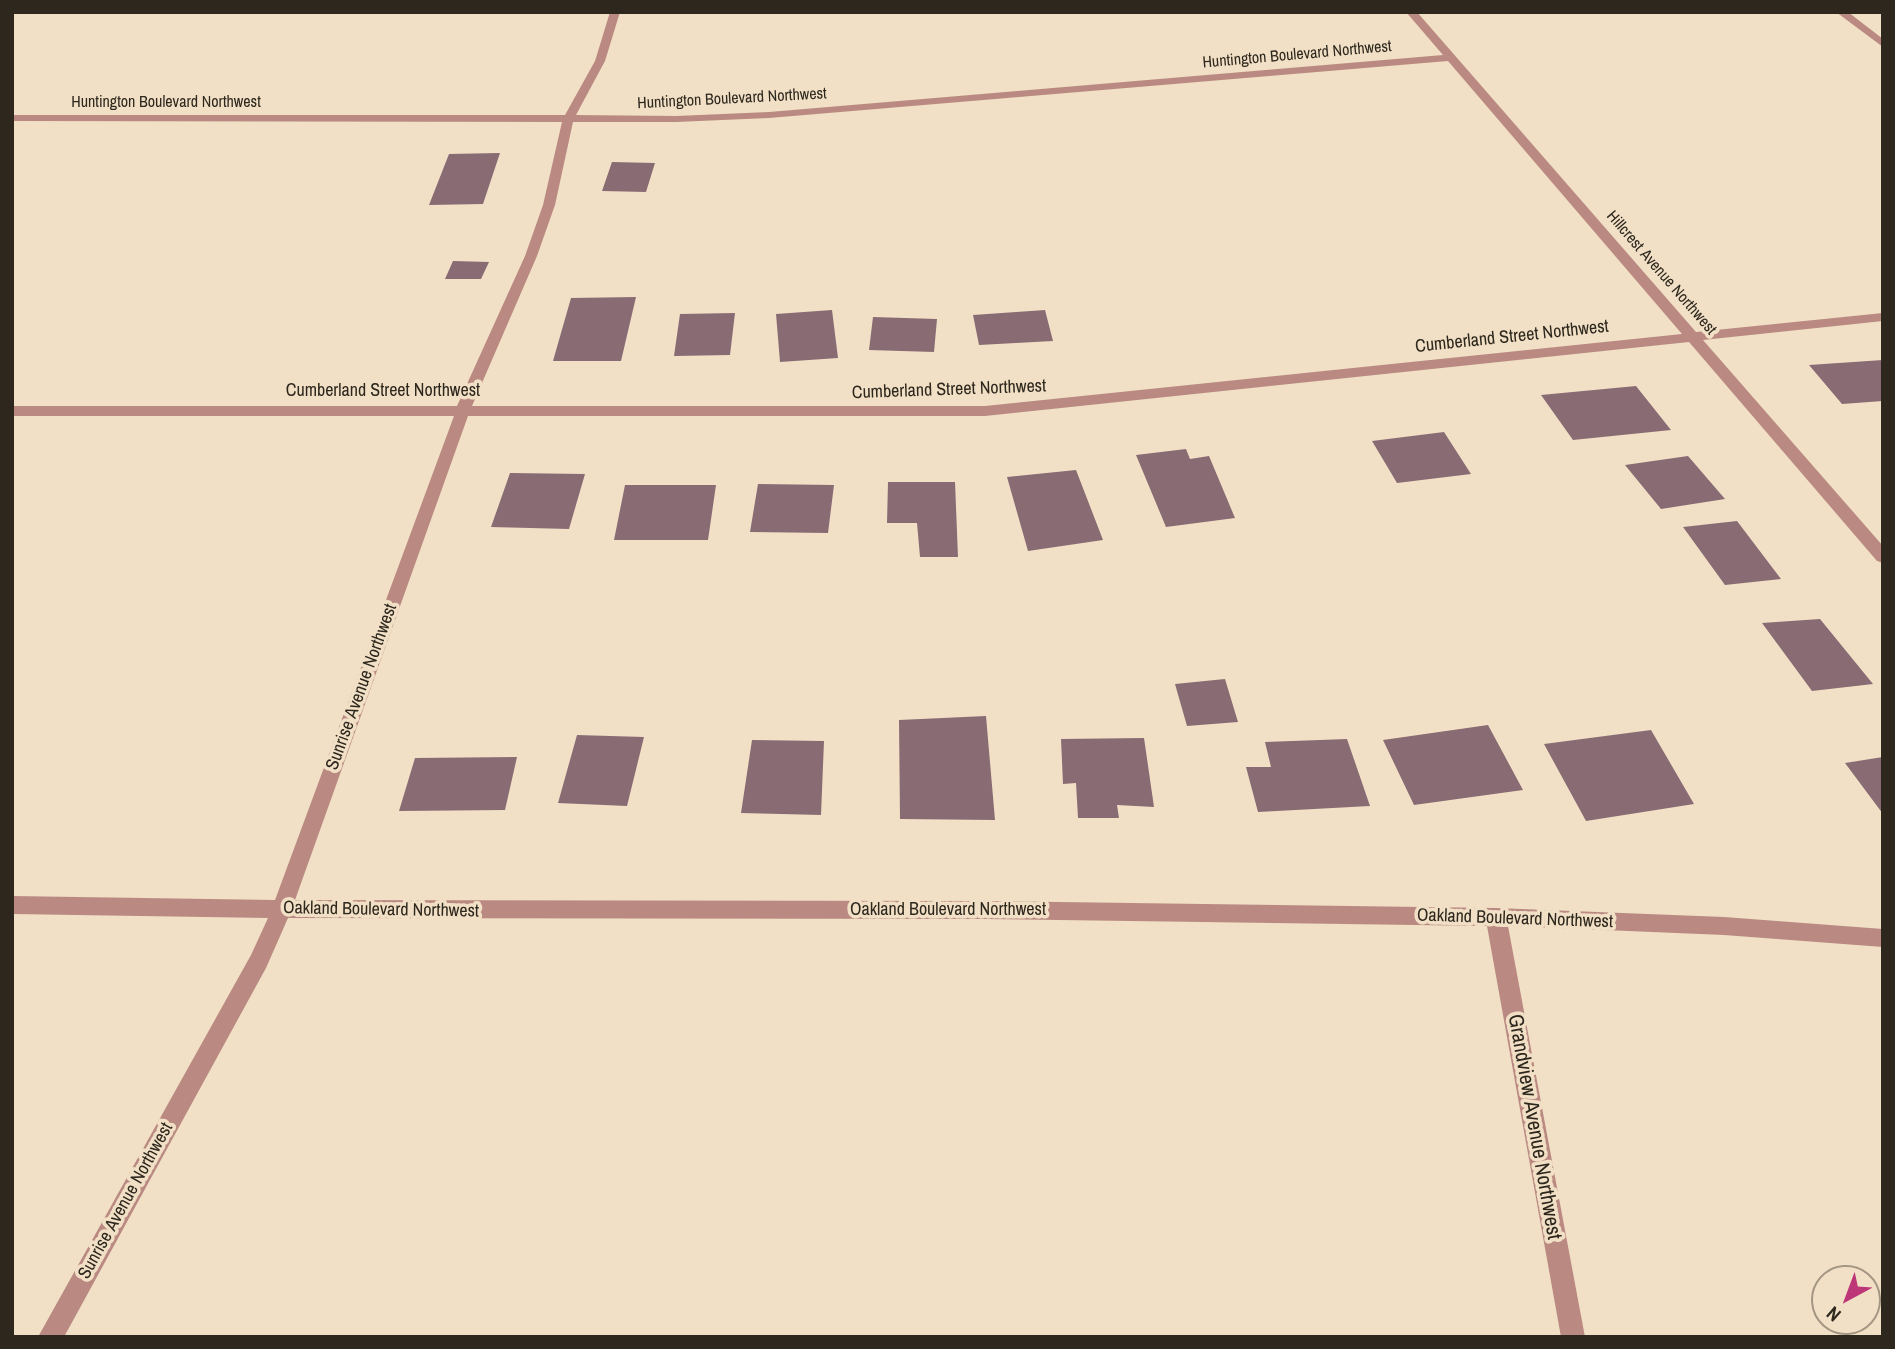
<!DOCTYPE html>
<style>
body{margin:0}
#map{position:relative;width:1895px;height:1349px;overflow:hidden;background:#f1e0c6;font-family:"Archivo Narrow",sans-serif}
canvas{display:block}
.frame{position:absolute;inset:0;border:14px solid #2d271d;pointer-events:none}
.north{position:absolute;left:1811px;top:1265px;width:70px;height:70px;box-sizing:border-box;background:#f1e0c6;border:2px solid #a39682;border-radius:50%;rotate:221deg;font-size:19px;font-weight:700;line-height:28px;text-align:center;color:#2d271d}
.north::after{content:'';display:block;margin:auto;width:24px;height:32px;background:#bc3678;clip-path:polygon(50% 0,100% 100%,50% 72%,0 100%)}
</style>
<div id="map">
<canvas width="1895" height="1349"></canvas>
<div class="frame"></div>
<div class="north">N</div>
</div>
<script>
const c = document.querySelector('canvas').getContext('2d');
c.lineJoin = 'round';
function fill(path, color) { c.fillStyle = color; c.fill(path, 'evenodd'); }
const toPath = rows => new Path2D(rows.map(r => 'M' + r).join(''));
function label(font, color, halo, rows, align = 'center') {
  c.font = font + ' "Archivo Narrow",sans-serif'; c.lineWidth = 7; c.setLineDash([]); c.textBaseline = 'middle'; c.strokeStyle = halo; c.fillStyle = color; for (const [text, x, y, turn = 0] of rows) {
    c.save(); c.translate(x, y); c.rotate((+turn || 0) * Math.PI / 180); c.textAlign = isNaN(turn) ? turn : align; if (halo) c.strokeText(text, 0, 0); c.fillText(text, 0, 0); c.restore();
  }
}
const building = toPath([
 [500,153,483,204,429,205,449,154],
 [612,162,655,163,646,192,602,191],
 [453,261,489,262,481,279,445,279],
 [636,297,621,361,553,361,571,298],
 [832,310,838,358,780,362,776,314],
 [1045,310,1053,341,979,345,973,315],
 [735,313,730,355,674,356,680,314],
 [873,317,937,319,934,352,869,350],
 [1883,360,1883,401,1842,404,1809,365],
 [1636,386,1671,430,1573,440,1541,395],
 [1444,432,1471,474,1397,483,1372,441],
 [1186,449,1190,459,1209,456,1235,518,1166,527,1136,455],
 [1688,456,1725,499,1661,509,1625,465],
 [1076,470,1103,540,1028,551,1007,477],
 [510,473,585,474,569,529,491,527],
 [888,482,955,482,958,557,920,557,917,523,887,523],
 [758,484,834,485,828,533,750,532],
 [625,485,716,485,708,540,614,540],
 [1737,521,1781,579,1725,585,1683,527],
 [1820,619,1873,684,1812,691,1762,623],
 [1225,679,1238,722,1187,726,1175,684],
 [986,716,995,820,900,819,899,720],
 [1488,725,1523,790,1414,805,1383,740],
 [1651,730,1694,804,1586,821,1544,744],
 [577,735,644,737,627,806,558,803],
 [1144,738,1154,807,1117,805,1119,818,1078,818,1076,783,1063,784,1061,739],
 [1347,739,1370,806,1258,812,1246,767,1271,767,1265,742],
 [752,740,824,741,821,815,741,813],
 [517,757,505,810,399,811,415,758],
 [1883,757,1883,814,1845,763]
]);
const minor = toPath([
 [610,12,620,12,605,61,576,115,676,116,769,112,1443,55,1406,12,1417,12,1696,332,1883,313,1883,321,1703,340,1883,546,1883,563,1877,561,1689,342,985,416,468,416,295,900,986,901,1496,908,1724,917,1883,929,1883,947,1724,935,1508,926,1585,1337,1561,1337,1487,926,986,919,288,918,266,968,64,1337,38,1337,251,955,268,918,12,914,12,896,275,900,454,416,12,416,12,406,457,406,525,256,543,205,562,122,12,121,12,115,565,115,595,61,610,12],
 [1448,61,1682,334,985,406,472,406,537,256,555,205,573,122,676,122,769,118,1448,61],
 [1836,12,1848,12,1883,39,1883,47,1836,12]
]);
const farStreetnames = [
 ["Huntington Boulevard Northwest",1297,55,-5],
 ["Huntington Boulevard Northwest",732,99,-3],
 ["Huntington Boulevard Northwest",166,103],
 ["Hillcrest Avenue Northwest",1661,273,49]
];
const streetNames = [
 ["Cumberland Street Northwest",1512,337,-6],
 ["Cumberland Street Northwest",949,390,-2],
 ["Cumberland Street Northwest",383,391],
 ["Sunrise Avenue Northwest",362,687,-70],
 ["Oakland Boulevard Northwest",381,910,1],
 ["Oakland Boulevard Northwest",948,910],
 ["Oakland Boulevard Northwest",1515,919,2],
 ["Sunrise Avenue Northwest",126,1201,-61]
];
const nearStreetnames = [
 ["Grandview Avenue Northwest",1534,1127,80]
];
fill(building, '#896b74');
fill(minor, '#ba8a82');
label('16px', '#2d271d', '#f1e0c6', farStreetnames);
label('18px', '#2d271d', '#f1e0c6', streetNames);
label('21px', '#2d271d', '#f1e0c6', nearStreetnames);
</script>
